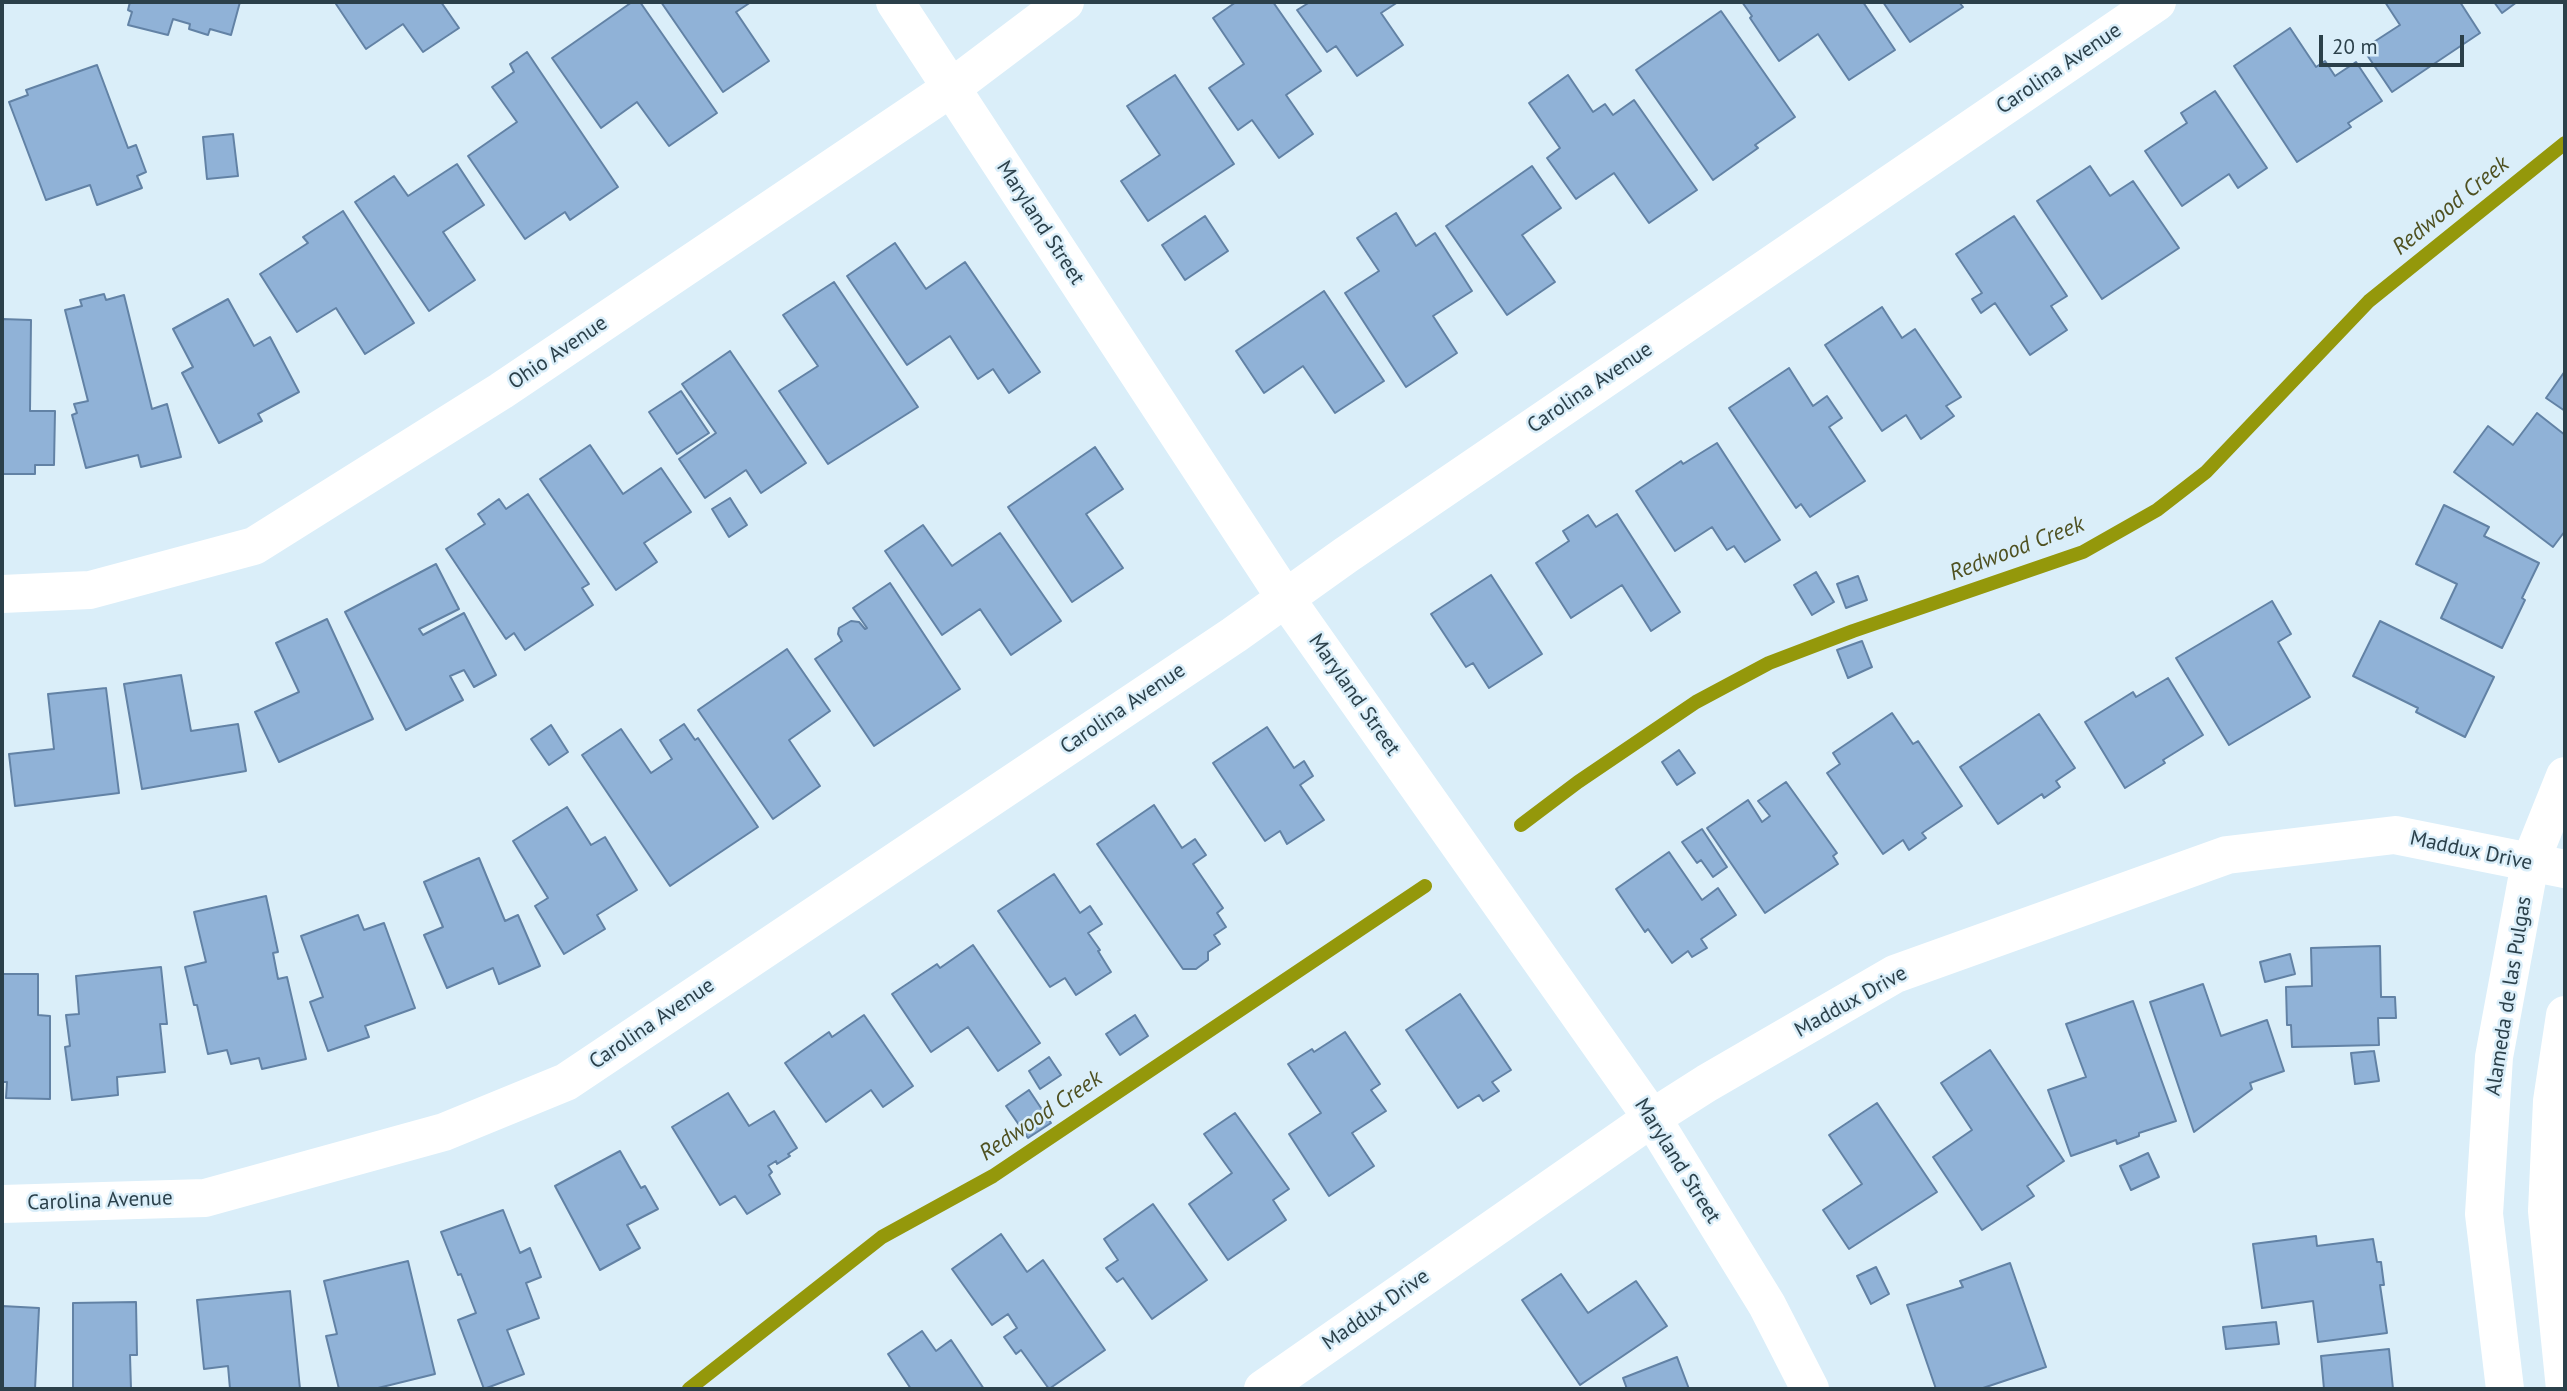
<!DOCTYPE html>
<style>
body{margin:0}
#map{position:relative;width:2567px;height:1391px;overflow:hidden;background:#daeef9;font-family:"PT Sans",sans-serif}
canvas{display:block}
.frame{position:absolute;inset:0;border:4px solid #2b404a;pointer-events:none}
.scale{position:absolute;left:2319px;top:35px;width:145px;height:32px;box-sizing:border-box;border:4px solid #2b404a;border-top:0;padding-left:9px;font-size:21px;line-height:24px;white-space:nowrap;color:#2b404a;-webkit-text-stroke:5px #daeef9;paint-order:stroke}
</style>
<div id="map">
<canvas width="2567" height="1391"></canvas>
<div class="frame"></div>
<div class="scale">20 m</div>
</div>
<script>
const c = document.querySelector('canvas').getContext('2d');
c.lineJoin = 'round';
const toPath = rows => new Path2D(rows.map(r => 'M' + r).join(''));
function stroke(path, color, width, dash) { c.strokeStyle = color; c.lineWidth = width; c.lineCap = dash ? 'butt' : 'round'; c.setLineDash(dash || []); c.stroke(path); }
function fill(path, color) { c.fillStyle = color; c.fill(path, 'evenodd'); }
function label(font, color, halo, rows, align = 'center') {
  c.font = font + ' "PT Sans",sans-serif'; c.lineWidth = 5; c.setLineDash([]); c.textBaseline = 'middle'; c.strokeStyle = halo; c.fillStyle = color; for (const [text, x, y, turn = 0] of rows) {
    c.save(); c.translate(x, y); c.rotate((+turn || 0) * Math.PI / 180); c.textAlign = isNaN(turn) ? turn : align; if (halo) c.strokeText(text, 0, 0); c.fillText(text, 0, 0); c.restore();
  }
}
const stream = toPath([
 [1521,825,1578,782,1696,702,1769,663,1853,631,2083,552,2157,510,2206,472,2369,301,2565,143],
 [689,1389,882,1237,993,1176,1425,886]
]);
const building = toPath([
 [130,2,240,2,231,35,210,29,208,35,189,29,190,24,173,19,168,35,128,25,132,12,128,10,130,2],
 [339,2,441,2,459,28,423,52,403,24,366,49,336,4,339,2],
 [632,2,640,2,717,113,669,146,637,102,601,128,552,58,632,2],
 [661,2,751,2,736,12,769,61,723,92,661,2],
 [1236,2,1273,2,1321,71,1286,95,1313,134,1279,158,1252,120,1238,130,1209,88,1244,64,1213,18,1236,2],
 [1310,2,1398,2,1381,13,1403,45,1357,76,1336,46,1327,52,1297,10,1310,2],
 [1742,2,1863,2,1895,50,1849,80,1818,34,1779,61,1750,18,1752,16,1742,2],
 [1883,2,1959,2,1963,7,1910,42,1883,2],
 [2385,2,2460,2,2480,33,2392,92,2363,49,2400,25,2385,2],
 [2494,2,2517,2,2502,13,2494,2],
 [1721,11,1795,117,1755,145,1758,148,1713,180,1636,70,1721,11],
 [2290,28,2316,67,2325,61,2335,76,2356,62,2382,101,2348,123,2351,127,2297,162,2234,66,2290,28],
 [527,52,618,187,570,220,565,212,525,239,468,156,517,122,492,87,514,72,510,64,527,52],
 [97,65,128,148,136,145,146,172,137,176,142,188,97,205,90,185,46,200,9,102,28,95,26,90,97,65],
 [1175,75,1234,164,1148,221,1121,181,1160,155,1127,106,1175,75],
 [1568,75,1593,112,1605,104,1613,115,1634,100,1697,190,1649,223,1614,173,1576,199,1547,158,1560,148,1529,103,1568,75],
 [2215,91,2267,168,2238,188,2229,174,2182,206,2145,151,2187,123,2181,113,2215,91],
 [233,134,238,176,207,179,203,137,233,134],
 [457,164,484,205,443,232,475,280,429,311,355,202,394,176,408,196,457,164],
 [1532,166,1561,208,1522,235,1555,282,1507,315,1446,226,1532,166],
 [2090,166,2110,196,2133,181,2179,248,2102,299,2037,201,2090,166],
 [343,211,414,323,365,354,336,308,297,332,260,274,308,243,303,237,343,211],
 [1396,213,1416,246,1435,233,1472,291,1433,316,1457,353,1406,387,1345,293,1379,271,1357,238,1396,213],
 [1205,216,1228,251,1185,280,1162,245,1205,216],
 [2014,216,2067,296,2051,306,2067,330,2030,355,1995,303,1981,313,1972,299,1982,293,1956,254,2014,216],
 [895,243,926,289,965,262,1040,372,1009,393,993,369,978,379,950,336,907,365,847,276,895,243],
 [834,282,918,407,828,464,779,391,818,366,783,315,834,282],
 [1324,291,1384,381,1335,413,1303,366,1264,393,1236,351,1324,291],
 [104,294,106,300,124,295,152,409,167,404,181,457,141,467,138,455,86,468,72,415,77,413,74,404,88,401,65,310,82,306,80,300,104,294],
 [228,299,254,346,270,337,299,392,258,414,262,421,219,443,182,373,193,367,173,329,228,299],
 [1882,307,1902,338,1915,329,1961,397,1946,406,1954,416,1921,439,1906,415,1882,431,1825,345,1882,307],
 [2,319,31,320,30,411,55,411,54,465,35,465,35,474,2,474,2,319],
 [730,351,806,463,761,493,746,470,705,498,679,459,716,433,682,384,730,351],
 [1789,368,1813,406,1827,396,1842,418,1829,427,1865,481,1810,517,1801,504,1796,508,1729,408,1789,368],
 [2565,371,2565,411,2546,398,2565,371],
 [681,391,709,433,677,454,649,412,681,391],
 [2537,413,2565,435,2565,531,2553,547,2454,472,2488,426,2513,445,2537,413],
 [1717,443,1780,540,1745,562,1734,546,1727,550,1712,527,1675,551,1636,491,1681,461,1683,464,1717,443],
 [590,445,623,494,661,468,691,512,644,543,657,562,616,590,540,479,590,445],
 [1095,447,1123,489,1086,514,1123,568,1072,602,1008,507,1095,447],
 [528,494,589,584,582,588,593,605,525,650,514,633,506,639,446,549,485,524,478,514,499,499,506,509,528,494],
 [730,498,747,525,729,537,712,509,730,498],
 [2444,505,2489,527,2484,536,2539,563,2522,598,2525,600,2502,648,2441,618,2457,584,2416,564,2444,505],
 [1617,514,1680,612,1651,631,1622,585,1571,618,1536,563,1569,541,1563,531,1588,515,1596,527,1617,514],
 [923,525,952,566,1000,533,1061,621,1011,655,980,609,942,635,885,551,923,525],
 [436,564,459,609,419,629,423,635,464,613,496,675,474,687,464,670,450,676,463,700,406,730,345,612,436,564],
 [1816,572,1834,602,1812,615,1794,585,1816,572],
 [1491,575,1542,654,1489,688,1473,663,1466,667,1431,614,1491,575],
 [1858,576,1867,600,1846,608,1837,584,1858,576],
 [890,583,960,689,874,746,815,659,842,641,838,634,839,628,851,621,859,622,865,629,867,628,853,608,890,583],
 [2272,601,2291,634,2278,642,2310,697,2229,745,2176,658,2272,601],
 [327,619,373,719,279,762,255,712,299,692,276,643,327,619],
 [2380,621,2494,677,2465,737,2416,712,2418,708,2353,676,2380,621],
 [1862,641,1872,667,1848,678,1837,650,1862,641],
 [787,649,830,711,789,740,820,786,773,819,698,710,787,649],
 [181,675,191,731,238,724,246,771,142,789,124,684,181,675],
 [2168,678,2203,735,2163,760,2165,763,2125,788,2085,722,2133,692,2136,697,2168,678],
 [106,688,119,793,15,806,9,754,54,749,48,694,106,688],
 [1892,713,1913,744,1918,741,1962,806,1922,833,1926,838,1909,850,1903,840,1883,854,1827,773,1840,764,1833,753,1892,713],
 [2039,714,2075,768,2056,781,2060,787,2044,798,2042,794,1998,824,1960,767,2039,714],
 [684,724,695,740,698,738,758,827,670,886,582,755,621,729,651,773,672,759,660,740,684,724],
 [551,725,568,752,549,765,531,739,551,725],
 [1267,727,1294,768,1304,761,1313,776,1300,785,1324,820,1287,844,1280,831,1265,841,1213,763,1267,727],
 [1679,750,1695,773,1677,785,1662,762,1679,750],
 [1786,782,1837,853,1833,856,1838,864,1765,913,1707,828,1748,800,1762,822,1770,816,1758,801,1786,782],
 [1154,805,1182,848,1195,839,1206,855,1193,864,1223,908,1217,913,1226,927,1214,935,1220,944,1208,952,1208,960,1196,969,1183,969,1097,844,1154,805],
 [567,807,591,845,605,837,637,890,597,915,605,929,564,954,535,906,548,898,513,841,567,807],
 [1702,829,1727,867,1713,877,1701,860,1697,863,1682,842,1702,829],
 [1669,852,1702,900,1718,888,1736,915,1701,939,1707,948,1692,957,1688,951,1672,963,1648,929,1645,932,1616,889,1669,852],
 [479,858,505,921,518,915,540,966,499,984,493,968,447,988,424,935,443,927,424,882,479,858],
 [1054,874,1080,913,1090,906,1102,924,1088,933,1100,950,1098,951,1111,972,1076,995,1065,978,1050,987,998,911,1054,874],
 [266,896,278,952,273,953,278,979,287,977,306,1059,262,1069,259,1058,231,1064,227,1050,208,1054,197,1005,194,1005,185,967,206,962,194,912,266,896],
 [358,915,364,930,384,923,415,1008,365,1026,369,1037,328,1051,310,1002,323,997,301,936,358,915],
 [973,945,1040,1043,998,1071,968,1027,931,1052,892,994,937,964,940,968,973,945],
 [2380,946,2381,997,2395,997,2396,1018,2378,1018,2379,1045,2292,1047,2291,1025,2287,1025,2286,987,2312,986,2311,948,2380,946],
 [2290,954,2295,974,2265,982,2260,962,2290,954],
 [161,967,167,1024,160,1024,165,1072,117,1077,118,1095,72,1100,65,1047,70,1046,66,1015,79,1014,76,976,161,967],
 [2,974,38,974,38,1015,50,1016,50,1099,6,1098,7,1082,2,1082,2,974],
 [2203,984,2221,1036,2267,1020,2284,1071,2250,1083,2252,1089,2194,1132,2150,1002,2203,984],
 [1460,994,1511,1070,1492,1082,1499,1091,1483,1101,1479,1095,1458,1108,1406,1030,1460,994],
 [2133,1001,2176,1121,2139,1133,2139,1136,2117,1144,2116,1140,2071,1156,2048,1090,2086,1077,2066,1024,2133,1001],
 [864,1015,913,1086,883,1107,871,1090,826,1122,785,1063,829,1032,832,1037,864,1015],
 [1135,1015,1148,1036,1120,1055,1106,1034,1135,1015],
 [1345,1032,1380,1084,1371,1090,1386,1111,1352,1133,1374,1166,1329,1196,1289,1134,1321,1113,1288,1064,1312,1049,1314,1052,1345,1032],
 [1990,1050,2064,1161,2027,1186,2034,1196,1982,1230,1933,1157,1972,1130,1941,1083,1990,1050],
 [2374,1051,2379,1081,2355,1084,2351,1053,2374,1051],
 [1049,1057,1061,1075,1040,1089,1029,1071,1049,1057],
 [1029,1090,1051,1123,1028,1138,1006,1106,1029,1090],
 [728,1093,749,1126,774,1111,797,1148,788,1154,790,1156,777,1164,776,1161,768,1166,772,1172,769,1175,780,1194,747,1214,735,1196,720,1205,672,1127,728,1093],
 [1877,1103,1937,1192,1849,1249,1823,1210,1862,1184,1829,1135,1877,1103],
 [1235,1113,1289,1189,1273,1200,1286,1220,1228,1260,1189,1204,1232,1173,1204,1134,1235,1113],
 [620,1151,641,1188,645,1186,658,1209,627,1225,640,1248,600,1270,555,1186,620,1151],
 [2148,1153,2159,1177,2131,1190,2120,1166,2148,1153],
 [1153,1204,1207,1280,1152,1319,1123,1278,1117,1282,1106,1268,1118,1260,1104,1239,1153,1204],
 [503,1210,520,1253,530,1248,541,1277,526,1283,539,1318,507,1330,524,1374,484,1389,458,1320,476,1313,461,1274,458,1275,441,1232,503,1210],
 [1001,1234,1027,1272,1043,1260,1105,1350,1049,1389,1021,1350,1016,1354,1004,1337,1017,1328,1008,1314,992,1325,952,1269,1001,1234],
 [2316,1236,2317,1246,2373,1239,2377,1262,2381,1262,2384,1285,2380,1285,2387,1333,2318,1342,2313,1301,2262,1308,2253,1244,2316,1236],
 [408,1261,435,1374,374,1389,339,1389,326,1336,337,1334,324,1281,408,1261],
 [2010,1263,2046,1367,1980,1389,1936,1389,1907,1305,1963,1287,1960,1281,2010,1263],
 [1876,1267,1889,1294,1871,1304,1857,1276,1876,1267],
 [1561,1274,1588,1313,1636,1281,1667,1326,1580,1385,1522,1300,1561,1274],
 [290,1291,300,1389,230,1389,228,1366,204,1369,197,1300,290,1291],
 [136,1302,137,1355,130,1355,131,1389,65,1389,73,1389,73,1303,136,1302],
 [2,1306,39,1308,35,1389,2,1389,2,1306],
 [2276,1322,2279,1344,2226,1349,2223,1327,2276,1322],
 [922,1331,936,1351,951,1340,984,1389,911,1389,888,1354,922,1331],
 [2389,1349,2393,1389,2324,1389,2321,1356,2389,1349],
 [1677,1357,1689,1389,1627,1389,1623,1378,1677,1357]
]);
const minor = toPath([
 [895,2,1286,599,1652,1118,1767,1305,1810,1389],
 [2,594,90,590,254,546,501,391,951,88,1065,2],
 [2,1204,205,1198,444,1132,566,1082,1234,635,1346,555,2157,2],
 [1263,1389,1652,1118,1707,1083,1895,974,2227,855,2395,835,2565,869]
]);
const secondary = toPath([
 [2505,1389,2484,1214,2494,1057,2530,863,2565,776],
 [2565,1389,2547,1211,2552,1101,2565,1015]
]);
const streetNames = [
 ["Carolina Avenue",2059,69,-34],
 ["Maryland Street",1040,223,57],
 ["Ohio Avenue",558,353,-34],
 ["Carolina Avenue",1590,388,-34],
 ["Maryland Street",1354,695,55],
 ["Carolina Avenue",1123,709,-34],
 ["Maddux Drive",2471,851,12],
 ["Alameda de las Pulgas",2509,996,-81],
 ["Maddux Drive",1851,1002,-29],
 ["Carolina Avenue",652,1024,-34],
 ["Maryland Street",1677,1161,58],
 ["Carolina Avenue",100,1201,-2],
 ["Maddux Drive",1376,1310,-35]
];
const waterNames = [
 ["Redwood Creek",2451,206,-39],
 ["Redwood Creek",2017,549,-21],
 ["Redwood Creek",1041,1116,-34]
];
stroke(stream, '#94980b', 14);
fill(building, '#90b2d7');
stroke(building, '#6282a5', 2);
stroke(minor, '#fff', 38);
stroke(secondary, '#fff', 38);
label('21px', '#2b404a', '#daeef9', streetNames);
label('italic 23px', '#4f5121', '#daeef9', waterNames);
</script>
